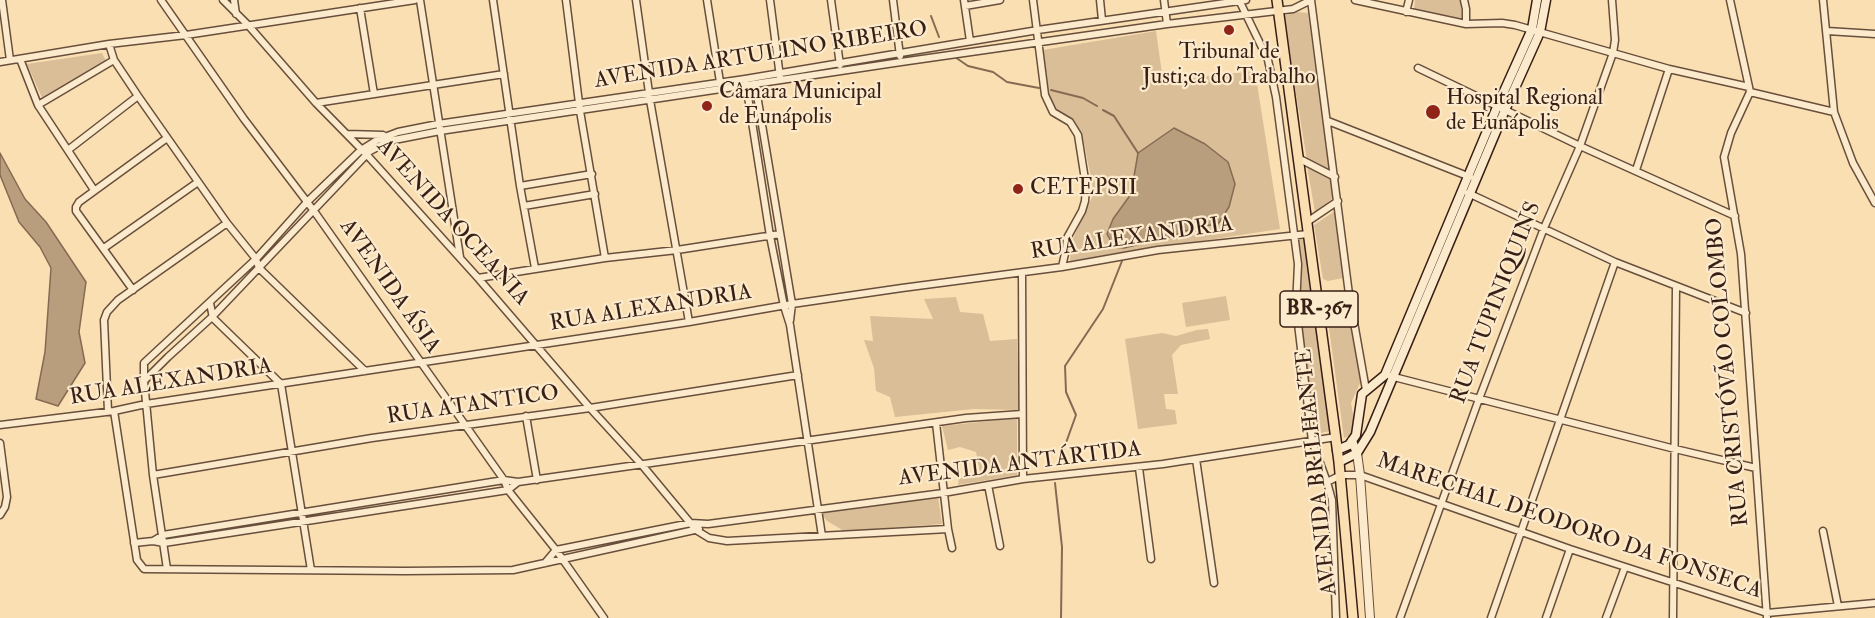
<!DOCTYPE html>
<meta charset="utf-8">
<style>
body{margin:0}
canvas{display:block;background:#fadfb2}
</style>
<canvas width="1875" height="618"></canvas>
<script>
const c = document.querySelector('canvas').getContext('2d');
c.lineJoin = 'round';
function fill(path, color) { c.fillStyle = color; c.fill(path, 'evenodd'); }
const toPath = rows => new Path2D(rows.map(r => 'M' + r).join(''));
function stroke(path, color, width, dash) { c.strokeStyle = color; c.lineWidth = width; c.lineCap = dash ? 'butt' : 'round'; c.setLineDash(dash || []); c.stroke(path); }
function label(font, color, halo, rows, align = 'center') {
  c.font = font + ' "IM FELL Double Pica",serif'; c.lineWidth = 4.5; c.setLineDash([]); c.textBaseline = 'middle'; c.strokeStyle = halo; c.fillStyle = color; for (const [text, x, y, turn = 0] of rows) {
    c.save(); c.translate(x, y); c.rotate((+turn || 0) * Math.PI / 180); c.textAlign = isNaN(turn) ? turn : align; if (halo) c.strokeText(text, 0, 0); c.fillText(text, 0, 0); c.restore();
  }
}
const green = toPath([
 [1415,0,1461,0,1462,20,1414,10],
 [1297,12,1308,13,1330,171,1307,160,1283,16],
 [1156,31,1163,81,1255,71,1280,229,1070,261,1071,243,1094,193,1082,133,1046,99,1043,50],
 [102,53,107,63,43,100,27,64],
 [1307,166,1331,178,1333,198,1315,212],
 [1335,211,1343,278,1328,281,1323,279,1314,225],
 [1299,240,1306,240,1312,295,1309,299,1304,299,1300,295,1302,280,1302,260],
 [1226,296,1230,320,1186,327,1182,303],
 [956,297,960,312,983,314,990,341,1017,339,1019,410,974,409,895,417,890,397,876,391,874,368,864,340,873,341,870,316,933,319,924,299],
 [1346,303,1361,381,1351,403,1354,420,1353,434,1344,438,1326,306],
 [1302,311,1315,314,1330,431,1316,434,1299,316],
 [1208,329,1210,339,1181,345,1172,355,1178,394,1164,394,1166,409,1175,410,1177,424,1138,429,1125,339,1162,333,1176,336,1197,330],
 [1017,418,1017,475,958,485,959,477,980,473,976,452,960,447,948,450,942,426],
 [938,497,942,524,844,531,827,521,820,512]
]);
const water = toPath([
 [1174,128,1205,144,1228,162,1235,184,1229,207,1218,224,1197,227,1169,237,1124,248,1114,247,1107,234,1113,219,1131,194,1138,153,1174,128],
 [0,153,25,199,46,222,86,282,79,332,85,363,58,406,36,399,45,352,51,268,40,247,19,222,0,175,0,153]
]);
const stream = toPath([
 [931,16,939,37],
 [955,57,968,66,993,72,1007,82,1039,88],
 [1051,90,1083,98,1097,106],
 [1103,110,1114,116,1138,153],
 [1058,465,1076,415,1066,392,1065,366,1103,309,1122,261],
 [1055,483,1062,547,1061,618]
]);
const minor = toPath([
 [2,0,10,60],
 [161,0,244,119,314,211,504,480,508,490,556,550,604,618],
 [223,0,248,25,316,103,367,155,478,278,590,408,642,465,696,530,709,538,727,541,948,529],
 [234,0,236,14],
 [420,0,460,257],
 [493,0,520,186,535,268],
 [566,0,580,111,605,258],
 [636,0,650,100,689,322],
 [707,0,720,82],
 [770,0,780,77],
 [831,0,840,65],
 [893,0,900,56],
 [964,0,970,41],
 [1033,0,1045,95,1053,112,1070,122,1078,135,1086,186,1085,201,1082,211,1067,238,1066,249,1062,267],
 [1100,0,1102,20],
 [1164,0,1167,24],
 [1239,0,1268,60,1276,97,1298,264,1296,307,1312,441,1327,482,1332,500,1336,618],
 [1311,0,1349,294,1366,390],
 [1355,0,1466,24,1502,23,1515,25,1669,69,1749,87,1750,92,1834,112],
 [1464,0,1466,9,1466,24],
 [1730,0,1749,87],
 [1823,0,1834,112,1853,163,1875,203],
 [965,6,1000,0],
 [360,8,374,94],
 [1406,12,1409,0],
 [1827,31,1875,34],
 [109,44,114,60,138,96,227,223,256,259,259,268,365,371],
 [20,59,38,105,94,190],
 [0,62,109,44,186,35,415,0],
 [1418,68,1580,146,1735,216],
 [755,83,792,304,790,321],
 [746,84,770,236,784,306,790,325,822,536],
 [1750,92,1731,133,1724,157,1741,254,1767,618],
 [316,103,504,74],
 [38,105,114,60],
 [1328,124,1328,121,1470,177],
 [347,134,383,135],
 [68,150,138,96],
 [1298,158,1335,177],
 [1636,170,1669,69],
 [520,186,592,174],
 [1468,193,1615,262,1746,313],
 [524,206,595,194],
 [1307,222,1338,201],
 [104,248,198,182],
 [1022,273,1023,479],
 [478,278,605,258,677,250,780,234],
 [133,290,76,211,76,207,79,202,167,138],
 [1318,302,1349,294],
 [210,303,213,318,281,384,311,570],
 [1390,376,1675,449,1756,468],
 [144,381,168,357,212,317,370,151,389,141,440,131,901,62,1167,24,1293,9,1311,0],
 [108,411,104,320,107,312,118,300,227,223],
 [114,411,137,560,144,569,405,571,513,570,699,529],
 [526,416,537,480],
 [936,423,948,529,952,548],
 [0,425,114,411,146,404,689,322,792,304,902,288,1062,267,1158,250,1308,234],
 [0,443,7,497,5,507,0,515],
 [1196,459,1214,583],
 [1139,468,1151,559],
 [153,475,372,438,590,408,798,375],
 [1327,482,1341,475,1360,475,1570,549,1767,613,1875,603],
 [988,485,1000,546],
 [1823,531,1838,606],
 [153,541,163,535,504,480,518,482,966,418,1022,414],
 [134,543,153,541,164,543,508,490,518,482],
 [545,563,556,550,691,523,708,524,943,493,1023,479,1163,464,1336,437],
 [167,569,153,475,144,381,144,363,256,259,307,202,361,150,377,140,398,132,438,124,745,79,1038,30,1246,0],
 [1400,618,1479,399,1544,228,1580,146,1613,53,1615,40,1612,0],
 [1491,618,1615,262],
 [1546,618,1570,549],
 [1606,618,1625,567],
 [1673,618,1676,287]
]);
const tertiary = toPath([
 [1352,441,1357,453,1360,475,1370,618]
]);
const secondary = toPath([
 [1337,450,1349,445,1356,435,1362,394,1385,375,1497,107,1532,29,1537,0],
 [1339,462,1357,453,1370,432,1505,110,1540,32,1546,0]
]);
const primary = toPath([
 [1277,0,1339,462,1353,618]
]);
const markers = [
 [1229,30,6,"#8f2418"],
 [707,106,6,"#8f2418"],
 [1433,112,8,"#8f2418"],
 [1018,189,6,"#8f2418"]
];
const shields = [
 [1319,309,78]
];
const shieldNames = [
 ["BR-367",1319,309]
];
const poiNames = [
 ["Tribunal de",1229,53,"center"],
 ["Justi;ca do Trabalho",1229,78,"center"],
 ["Câmara Municipal",719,93],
 ["de Eunápolis",719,118],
 ["Hospital Regional",1446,99],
 ["de Eunápolis",1446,124],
 ["CETEPSII",1030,189]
];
const streetNames = [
 ["AVENIDA ARTULINO RIBEIRO",761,56,-9],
 ["AVENIDA OCEANIA",452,223,48],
 ["RUA ALEXANDRIA",1132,239,-8],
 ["AVENIDA ÁSIA",389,287,55],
 ["RUA TUPINIQUINS",1497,303,-69],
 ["RUA ALEXANDRIA",651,309,-9],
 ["RUA CRISTÓVÃO COLOMBO",1729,372,-95],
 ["RUA ALEXANDRIA",171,383,-9],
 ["RUA ATANTICO",473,406,-8],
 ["AVENIDA ANTÁRTIDA",1020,465,-7],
 ["AVENIDA BRILHANTE",1318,472,-96],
 ["MARECHAL DEODORO DA FONSECA",1569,527,19]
];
fill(green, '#d9be97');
fill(water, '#b89e7d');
stroke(water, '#856b53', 1.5);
stroke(stream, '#856b53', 2);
stroke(minor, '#684f3c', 9);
stroke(tertiary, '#684f3c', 10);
stroke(secondary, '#381f15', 11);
stroke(primary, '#381f15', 12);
stroke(minor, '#fceacd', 6);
stroke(tertiary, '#fceacd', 8);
stroke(secondary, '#fceacd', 8);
stroke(primary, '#fadfb2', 9);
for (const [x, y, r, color] of markers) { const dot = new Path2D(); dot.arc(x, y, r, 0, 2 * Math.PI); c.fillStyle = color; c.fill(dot); stroke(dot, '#fceacd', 2); }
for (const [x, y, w] of shields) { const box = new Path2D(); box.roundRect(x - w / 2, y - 18, w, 36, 4.5); c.fillStyle = '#fceacd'; c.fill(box); stroke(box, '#381f15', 1.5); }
label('bold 21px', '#381f15', null, shieldNames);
label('22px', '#381f15', '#fceacd', poiNames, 'left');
label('22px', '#381f15', '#fceacd', streetNames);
</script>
